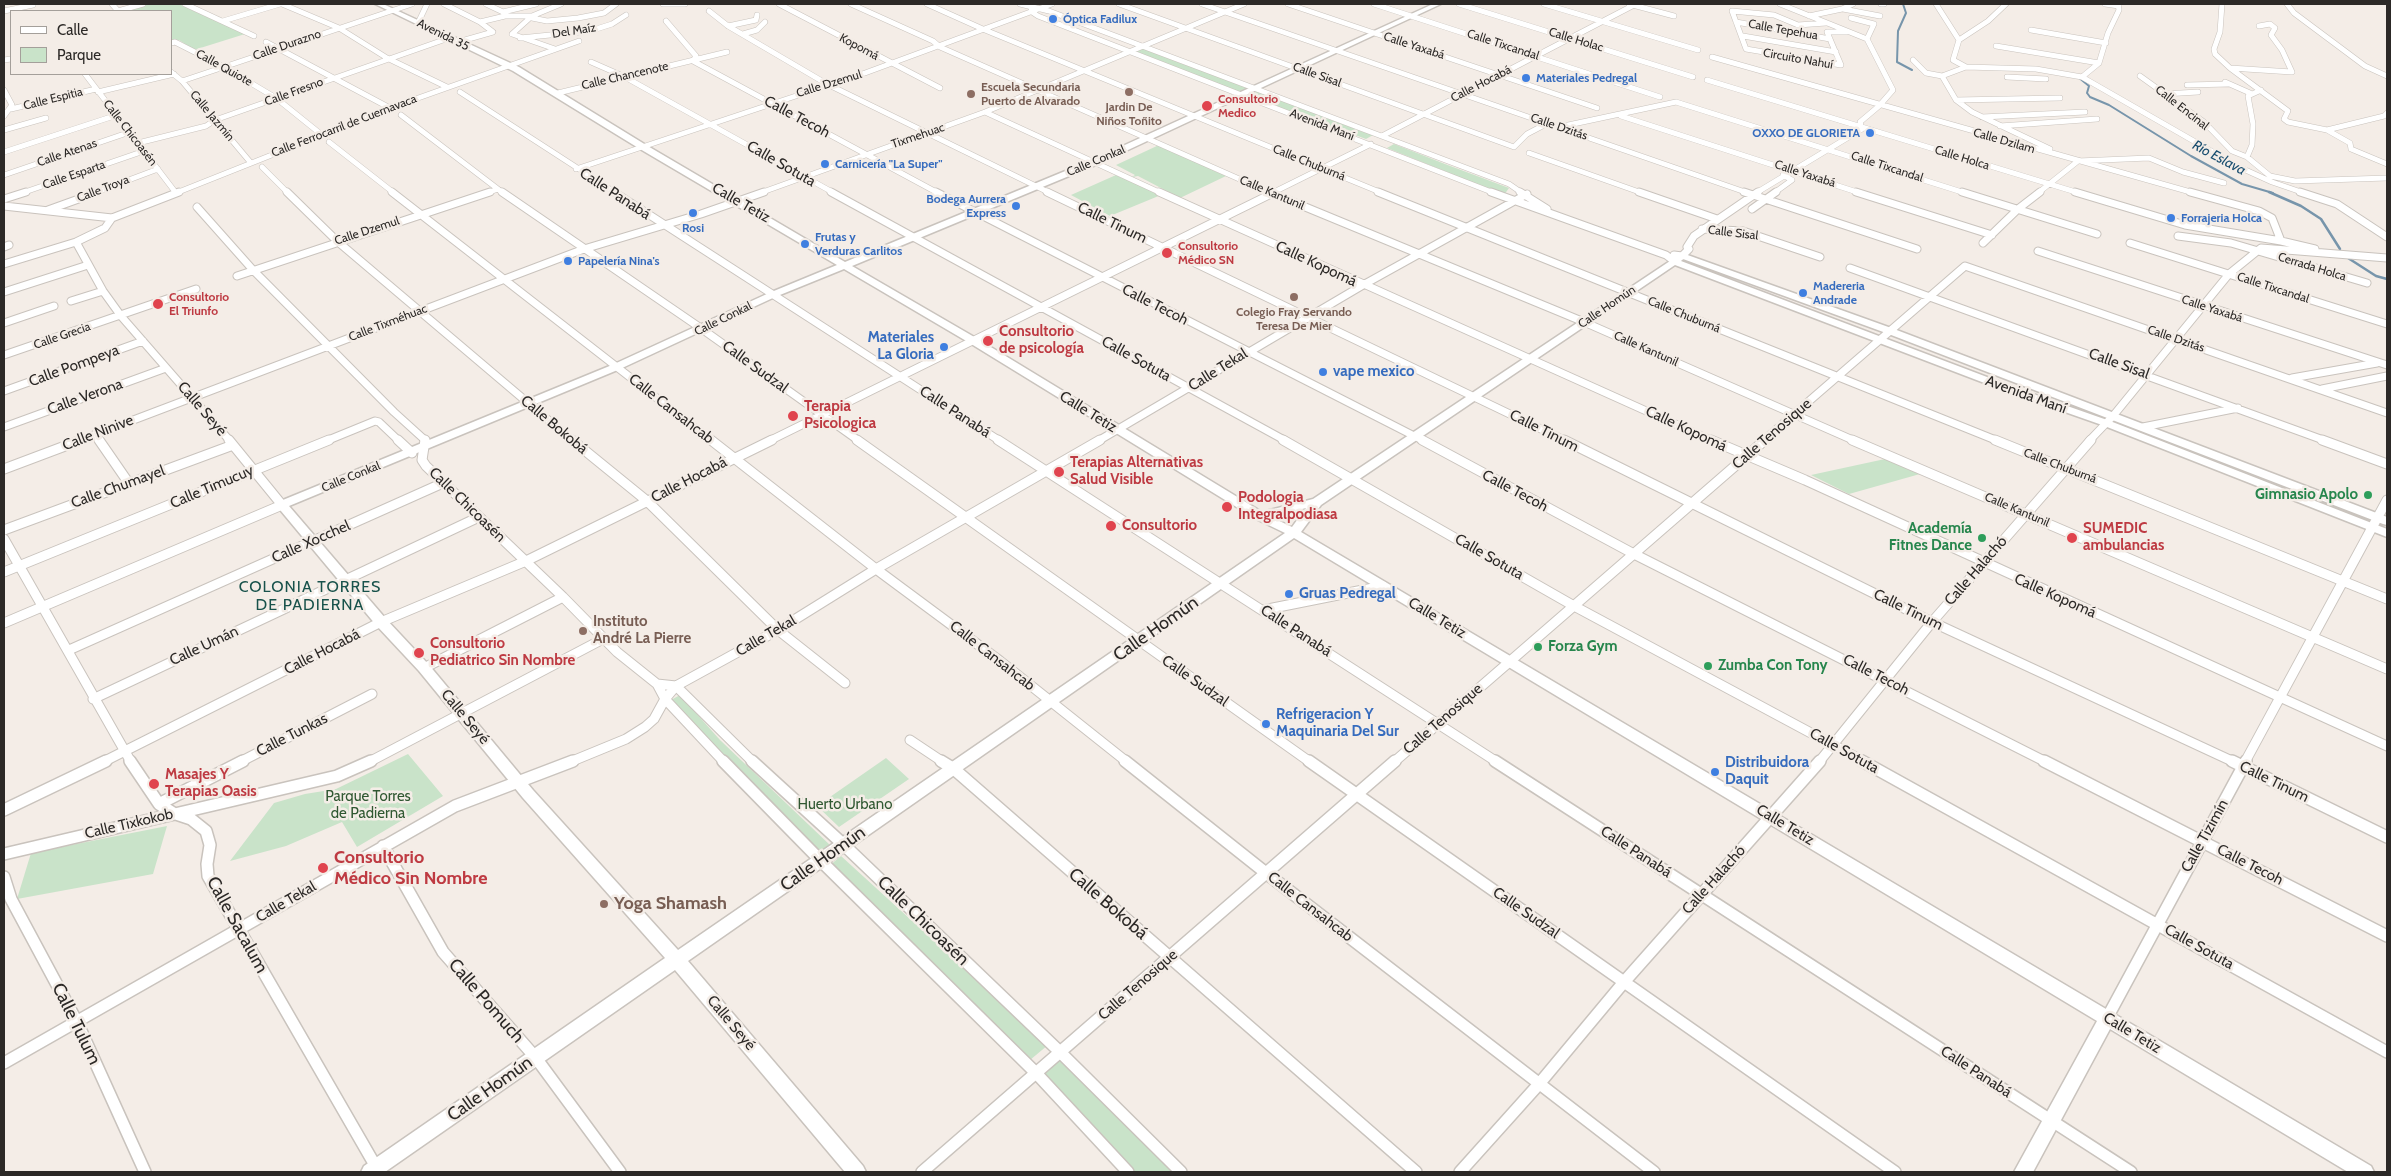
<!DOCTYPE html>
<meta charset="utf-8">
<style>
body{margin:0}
#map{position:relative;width:2391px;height:1176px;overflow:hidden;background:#f4ede7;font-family:Cabin,sans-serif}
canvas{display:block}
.frame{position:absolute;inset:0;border:5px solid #2c2927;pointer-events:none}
.legend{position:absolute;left:10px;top:10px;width:162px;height:65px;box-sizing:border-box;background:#f4ede7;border:1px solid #a49f9a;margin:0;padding:6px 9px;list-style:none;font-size:15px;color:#2c2927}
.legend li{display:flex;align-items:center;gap:10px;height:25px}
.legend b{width:25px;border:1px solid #a49f9a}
</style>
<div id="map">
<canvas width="2391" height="1176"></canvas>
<div class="frame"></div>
<ul class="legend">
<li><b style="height:6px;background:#fff"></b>Calle</li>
<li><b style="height:14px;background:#c9e3c9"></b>Parque</li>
</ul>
</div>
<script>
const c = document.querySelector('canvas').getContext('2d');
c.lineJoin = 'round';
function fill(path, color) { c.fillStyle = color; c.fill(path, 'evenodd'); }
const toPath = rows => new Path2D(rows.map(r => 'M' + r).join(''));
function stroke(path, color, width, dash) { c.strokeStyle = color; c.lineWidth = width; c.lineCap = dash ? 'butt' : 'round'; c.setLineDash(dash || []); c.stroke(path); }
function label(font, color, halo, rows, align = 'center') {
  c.font = font + ' Cabin,sans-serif'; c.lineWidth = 5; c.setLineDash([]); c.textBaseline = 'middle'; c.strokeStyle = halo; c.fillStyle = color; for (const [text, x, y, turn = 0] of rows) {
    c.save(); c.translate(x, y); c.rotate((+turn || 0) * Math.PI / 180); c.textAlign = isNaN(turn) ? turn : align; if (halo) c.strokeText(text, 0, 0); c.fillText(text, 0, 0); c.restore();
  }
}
const green = toPath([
 [148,4,179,4,245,34,194,50,179,40,171,42,171,11,124,11],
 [1145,48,1253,88,1240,93,1134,52],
 [1261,90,1373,135,1366,139,1248,96],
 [1394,144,1445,164,1509,188,1504,195,1387,148],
 [1159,145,1189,159,1226,176,1180,198,1138,176,1132,177,1135,175,1116,165],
 [1116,175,1161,195,1110,216,1071,195],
 [1885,459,1920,474,1849,494,1811,475],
 [680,695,720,740,831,846,818,854,671,700],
 [408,754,443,796,357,847,342,822,286,846,230,861,274,803,305,794,336,789],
 [886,758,909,779,839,827,817,806],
 [167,826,153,874,17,899,31,853],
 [841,856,1048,1045,1030,1060,829,866],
 [1061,1059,1173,1172,1131,1172,1041,1075]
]);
const streamFar1 = toPath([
 [1903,4,1906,13,1898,31,1897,62,1912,70],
 [2078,77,2089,86,2087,93,2090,97,2109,105,2191,156,2242,184,2273,193]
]);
const stream = toPath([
 [2269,192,2301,206,2321,219,2340,249],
 [2348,258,2376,276,2387,279]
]);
const streetFar3 = toPath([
 [112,4,118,11,143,4],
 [185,4,254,36],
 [282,4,339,28,387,58,447,87],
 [444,4,480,22,493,32,458,42],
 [486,4,503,12,505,16],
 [663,4,685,4],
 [779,4,940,88],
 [851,4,933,41,940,47,1271,193],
 [927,4,985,30,1382,193],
 [1020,4,1049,11,1509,184,1522,193],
 [1119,4,1514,147,1527,134,1548,123],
 [1202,4,1748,193],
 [1288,4,1597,108],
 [1374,4,1660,97],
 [1459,4,1693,77],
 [1544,4,1698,50],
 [1629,4,1674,16],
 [1780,4,1867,39],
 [1881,4,1884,4],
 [1936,4,1959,40],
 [2105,4,2119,6],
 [2222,4,2220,32,2214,49,2215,54,2230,68],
 [2287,4,2294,13,2365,66,2387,76],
 [1031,8,1032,12,1038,16,1494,193],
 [1843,9,1880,16],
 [4,11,33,5],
 [709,11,728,26,827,84,1050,193],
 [503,12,536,4],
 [1809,16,1842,9,1853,4],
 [532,18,547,21,578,18,604,13,616,4],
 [1851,18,1874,24,1867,39],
 [223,21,280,4],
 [666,21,696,56,693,61],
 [480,22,505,16,532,16],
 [1736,22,1830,39],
 [418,23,427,4],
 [1826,23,1798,25,1774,15,1732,11,1746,49,1841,65,1827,32,1847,32],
 [728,26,756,20,757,15],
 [2259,26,2270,24,2275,28,2271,35,2282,50,2292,72,2230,68,2288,111,2284,119,2288,122,2327,130,2384,116,2387,113],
 [2031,30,2106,43],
 [743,34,757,30,765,22],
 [1743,36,1836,52],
 [520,38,590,31,612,24,626,15],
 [266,42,390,108],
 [171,43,175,42,224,67,276,98,322,135],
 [1996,46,2099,63],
 [555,49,512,34,532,16,561,4],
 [1712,57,2194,193],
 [4,60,11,59],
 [1913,60,1926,73,1942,76,1966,67,2036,69,2082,77,2239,167,2272,182,2304,193],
 [693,61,938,193],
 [591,62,623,76,834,193],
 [1966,67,1953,60,1959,40,1988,21,2006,4],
 [171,72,182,81,251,163],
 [85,74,176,193],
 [1942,76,1956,100,1972,112,2050,149],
 [2140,76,2204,122,2232,151,2247,157],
 [2007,77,2046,79],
 [2082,77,2099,63,2108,33,2119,10,2118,4],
 [1707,80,2079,193],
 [182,81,412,4],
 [2225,82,2250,93],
 [2187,85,2229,84],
 [4,90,12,105,4,116],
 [2261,90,2248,96,2253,124,2252,145,2247,157,2270,176,2295,181,2387,178],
 [98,92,174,74],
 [460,92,616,193],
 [558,93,727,52],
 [2164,94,2198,92],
 [1956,100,2060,98],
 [11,109,96,89],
 [985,112,1161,193],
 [401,115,503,193],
 [1621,116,1860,193],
 [1982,117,2085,112],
 [2000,126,2097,119],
 [1559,127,1676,102,1965,193],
 [4,130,46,118],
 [2327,130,2350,143,2351,149,2387,164],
 [1382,136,1634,5],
 [329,142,394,193],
 [138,143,206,126,215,120,449,38],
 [4,152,117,115],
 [1529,153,1642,193],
 [262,167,288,193],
 [576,169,865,73,1052,4],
 [4,175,130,132],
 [22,193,144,151],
 [94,193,158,169],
 [176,193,390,108,579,41],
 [487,193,498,189],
 [760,193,985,112,1244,4],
 [1272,193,1371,144],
 [1756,193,1862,129,1860,122,1879,106,1893,90,1867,39],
 [1774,193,1792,180,1783,175],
 [2038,193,2078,161,2149,158,2183,172,2224,183]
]);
const streetFar2 = toPath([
 [287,192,337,241,573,441],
 [392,192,712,441],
 [502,192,702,329,859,441],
 [614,192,1000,441],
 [831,192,1286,441],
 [936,192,1424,441],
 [1047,192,1566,441],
 [1159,192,1713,441],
 [1269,192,1584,322,1855,441],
 [1378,192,1998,441],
 [1491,192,1666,255,1674,261],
 [1520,192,1547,209],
 [1639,192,1717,219],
 [1744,192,1917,249],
 [1856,192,1992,235],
 [1962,192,2097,234],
 [2075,192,2185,225,2281,241,2315,249],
 [2190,192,2259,211,2272,218,2281,241],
 [2300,192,2337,204,2387,237],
 [4,199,26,192],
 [4,206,112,218],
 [197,207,253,270,394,412,426,441],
 [1752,209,1776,192],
 [48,210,98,192],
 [112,218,179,192],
 [1702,229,1743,231,1820,257],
 [2178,236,2231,243,2367,283],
 [76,242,103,291,121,316,230,441],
 [1983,243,2018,209,2040,192],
 [2130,243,2387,324],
 [4,247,9,245],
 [2038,251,2387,365],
 [1674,255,1682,256,1689,249,1687,247,1694,236,1758,192],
 [4,264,76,242,105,228,112,218],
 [1850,268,2326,441],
 [237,276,490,192],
 [4,292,88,265],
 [71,301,103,291],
 [4,323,54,306],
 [4,355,196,289],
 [2292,378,2377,363],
 [2322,389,2387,376],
 [4,391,143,341],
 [4,427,166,368],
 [2143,427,2238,408],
 [95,434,100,441],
 [78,441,584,249,701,214,764,192],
 [326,441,375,421,379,422,399,441],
 [769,441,1275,192],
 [1098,441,1363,285,1527,194],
 [1763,441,1965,266,2387,413],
 [2089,441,2113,416,2229,274,2261,248,2387,258]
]);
const streetFar1 = toPath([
 [99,440,128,482],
 [398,440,412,453],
 [425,440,422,460,426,466,563,597,617,652,657,684,665,699,724,762],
 [572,440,647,501,778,630,845,683],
 [711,440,876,569,1000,661,1127,762],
 [857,440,1310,762],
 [998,440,1497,762],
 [1283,440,1574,606,1865,762],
 [1422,440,1634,554,2046,762],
 [1564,440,1932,622,2234,762],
 [1711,440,1805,480,2387,746],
 [1852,440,2387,669],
 [1995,440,2387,599],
 [2322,440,2387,464],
 [4,469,81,440],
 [4,530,233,445],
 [4,539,131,762],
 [4,572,329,440],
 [1263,610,1383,586],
 [4,623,282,505,229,440],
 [69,650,443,483],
 [424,668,563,597],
 [657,684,676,686,753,762],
 [93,699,479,517],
 [910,740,943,762],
 [103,762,381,622,526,561,772,440],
 [240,762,372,694],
 [369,762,603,639],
 [570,762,626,739,645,727,654,719,665,699,676,686,778,630,876,569,1100,440],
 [1394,762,1765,440],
 [1819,762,1932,622,2091,440],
 [2245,762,2387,500]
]);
const street = toPath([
 [130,761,159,804,173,813,191,819,206,831,210,845,207,864,208,876,379,1172],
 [723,761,821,861,1036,1073,1128,1172],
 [752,761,844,845,1060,1052,1181,1172],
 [941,761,954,769,1416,1172],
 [1125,761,1266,873,1654,1172],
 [1309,761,1895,1172],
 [1495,761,2131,1172],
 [1862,761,2387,1052],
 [2044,761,2387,936],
 [2232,761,2387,837],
 [159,804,243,761],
 [4,810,106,761],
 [383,846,443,952,536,1058,620,1172],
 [4,854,337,776,371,761],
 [4,877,11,899,77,1022,145,1172],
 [2107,1018,2246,761],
 [4,1063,455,806,573,761],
 [922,1172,1395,761],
 [1460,1172,1539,1084,1624,982,1820,761]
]);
const secondary = toPath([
 [375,4,383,4,519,67,646,145,845,262,1092,160,1433,4,1441,4,1098,164,852,266,976,338,1262,512,1313,499,1682,253,1894,329,2387,517,2387,525,2383,524,1886,333,1683,259,1681,261,2016,388,2110,421,2387,529,2387,537,2102,425,2008,392,1675,265,1321,505,1301,532,2371,1166,2374,1172,2348,1172,2110,1029,2033,1172,2014,1172,2097,1021,1294,538,688,961,863,1166,866,1172,845,1172,675,970,385,1172,361,1172,364,1166,665,958,523,798,419,671,376,625,276,505,278,502,612,365,769,293,837,265,640,149,513,71,375,4],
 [844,269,968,342,1256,519,1285,533,678,950,533,790,429,665,386,619,289,506,620,369,775,297,844,269],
 [1306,508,1292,527,1271,517,1306,508]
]);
const markers = [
 [1053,19,5,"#3f7fe0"],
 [1526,78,5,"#3f7fe0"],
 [1129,92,5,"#8d6e63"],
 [971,94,5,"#8d6e63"],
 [1207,106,6,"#e0444e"],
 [1870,133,5,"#3f7fe0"],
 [825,164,5,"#3f7fe0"],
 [1016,206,5,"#3f7fe0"],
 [693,213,5,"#3f7fe0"],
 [2171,218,5,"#3f7fe0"],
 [805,244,5,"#3f7fe0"],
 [1167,253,6,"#e0444e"],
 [568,261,5,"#3f7fe0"],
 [1803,293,5,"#3f7fe0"],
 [1294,297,5,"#8d6e63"],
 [158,304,6,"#e0444e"],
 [988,341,6,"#e0444e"],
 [944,347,5,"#3f7fe0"],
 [1323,372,5,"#3f7fe0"],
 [793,416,6,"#e0444e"],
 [1059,472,6,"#e0444e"],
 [2368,495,5,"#2e9e5b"],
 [1227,507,6,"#e0444e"],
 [1111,526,6,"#e0444e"],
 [1982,538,5,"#2e9e5b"],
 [2072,538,6,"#e0444e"],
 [1289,594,5,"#3f7fe0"],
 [583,631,5,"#8d6e63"],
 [1538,647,5,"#2e9e5b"],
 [419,653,6,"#e0444e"],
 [1708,666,5,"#2e9e5b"],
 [1266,724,5,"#3f7fe0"],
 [1715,772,5,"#3f7fe0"],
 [154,784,6,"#e0444e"],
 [323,868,6,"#e0444e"],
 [604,904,5,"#8d6e63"]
];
const farShopnames = [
 ["Óptica Fadilux",1063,19],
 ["Materiales Pedregal",1536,78],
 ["OXXO DE GLORIETA",1860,133,"right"],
 ["Carnicería \"La Super\"",835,164],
 ["Bodega Aurrera",1006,199,"right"],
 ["Express",1006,213,"right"],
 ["Forrajeria Holca",2181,218],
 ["Rosi",693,228,"center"],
 ["Frutas y",815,237],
 ["Verduras Carlitos",815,251],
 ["Papelería Nina's",578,261],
 ["Madereria",1813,286],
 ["Andrade",1813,300]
];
const farStreetnames = [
 ["Calle Tepehua",1783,30,10],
 ["Del Maíz",574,31,-9],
 ["Avenida 35",443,35,26],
 ["Calle Holac",1576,40,17],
 ["Calle Durazno",287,45,-19],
 ["Calle Tixcandal",1503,45,18],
 ["Calle Yaxabá",1414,46,18],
 ["Kopomá",859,47,28],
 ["Circuito Nahuí",1798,59,10],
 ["Calle Quiote",224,68,29],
 ["Calle Sisal",1317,75,20],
 ["Calle Chancenote",625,76,-13],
 ["Calle Dzemul",829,84,-17],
 ["Calle Hocabá",1481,84,-27],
 ["Calle Fresno",294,92,-20],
 ["Calle Espitia",53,99,-14],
 ["Calle Encinal",2182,108,38],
 ["Calle Jazmín",212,116,50],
 ["Avenida Maní",1322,125,21],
 ["Calle Ferrocarril de Cuernavaca",344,126,-21],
 ["Calle Dzitás",1559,127,19],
 ["Calle Chicoasén",130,133,52],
 ["Tixmehuac",918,136,-19],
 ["Calle Dzilam",2004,141,16],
 ["Calle Atenas",67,153,-19],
 ["Calle Holca",1962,158,17],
 ["Calle Conkal",1096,161,-23],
 ["Calle Chuburná",1309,163,22],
 ["Calle Tixcandal",1887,167,18],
 ["Calle Yaxabá",1805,174,18],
 ["Calle Esparta",74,175,-19],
 ["Calle Troya",103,189,-21],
 ["Calle Kantunil",1272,193,23],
 ["Calle Dzemul",367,231,-18],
 ["Calle Sisal",1733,233,7],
 ["Cerrada Holca",2312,267,17],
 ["Calle Tixcandal",2273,288,18],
 ["Calle Homún",1607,307,-34],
 ["Calle Yaxabá",2212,309,18],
 ["Calle Chuburná",1684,315,22],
 ["Calle Conkal",723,319,-26],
 ["Calle Tixméhuac",388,323,-21],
 ["Calle Grecia",62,336,-19],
 ["Calle Dzitás",2176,339,19],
 ["Calle Kantunil",1646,349,24],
 ["Calle Chuburná",2060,466,21],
 ["Calle Conkal",351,477,-22],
 ["Calle Kantunil",2017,510,23]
];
const farEducationnames = [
 ["Escuela Secundaria",981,87,"left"],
 ["Puerto de Alvarado",981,101,"left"],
 ["Jardin De",1129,107],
 ["Niños Toñito",1129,121],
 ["Colegio Fray Servando",1294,312],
 ["Teresa De Mier",1294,326]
];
const farHealthnames = [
 ["Consultorio",1218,99],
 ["Medico",1218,113],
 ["Consultorio",1178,246],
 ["Médico SN",1178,260],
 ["Consultorio",169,297],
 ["El Triunfo",169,311]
];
const farWaternames = [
 ["Río Eslava",2219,158,28]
];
const streetNames = [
 ["Calle Tecoh",797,117,28],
 ["Calle Sotuta",781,164,30],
 ["Calle Panabá",615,194,33],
 ["Calle Tetiz",741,203,30],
 ["Calle Tinum",1112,223,26],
 ["Calle Kopomá",1316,264,25],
 ["Calle Tecoh",1155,305,27],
 ["Calle Sotuta",1136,359,29],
 ["Calle Sisal",2119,364,20],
 ["Calle Pompeya",74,366,-20],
 ["Calle Sudzal",755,367,36],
 ["Calle Tekal",1218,370,-32],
 ["Avenida Maní",2026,395,20],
 ["Calle Verona",85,397,-20],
 ["Calle Seyé",202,409,49],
 ["Calle Cansahcab",671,409,38],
 ["Calle Panabá",955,412,33],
 ["Calle Tetiz",1088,412,32],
 ["Calle Bokobá",554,425,40],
 ["Calle Kopomá",1686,429,25],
 ["Calle Tinum",1544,431,27],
 ["Calle Ninive",98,433,-21],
 ["Calle Tenosique",1772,434,-41],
 ["Calle Hocabá",689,480,-27],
 ["Calle Chumayel",118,487,-20],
 ["Calle Timucuy",212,487,-23],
 ["Calle Tecoh",1515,491,28],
 ["Calle Chicoasén",467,505,44],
 ["Calle Xocchel",311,542,-24],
 ["Calle Sotuta",1489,557,30],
 ["Calle Halachó",1976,571,-49],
 ["Calle Kopomá",2055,596,24],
 ["Calle Tinum",1908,610,26],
 ["Calle Tetiz",1437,618,31],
 ["Calle Panabá",1296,631,33],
 ["Calle Tekal",766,636,-30],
 ["Calle Umán",204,646,-25],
 ["Calle Hocabá",322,652,-27],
 ["Calle Cansahcab",992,656,38],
 ["Calle Tecoh",1876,675,27],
 ["Calle Sudzal",1195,681,35],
 ["Calle Seyé",465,717,50],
 ["Calle Tenosique",1443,719,-41],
 ["Calle Tunkas",292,735,-27],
 ["Calle Sotuta",1844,751,29],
 ["Calle Tinum",2274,782,26],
 ["Calle Tixkokob",129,824,-13],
 ["Calle Tetiz",1785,825,31],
 ["Calle Tizimín",2205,836,-61],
 ["Calle Panabá",1636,852,33],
 ["Calle Tecoh",2250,865,27],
 ["Calle Halachó",1714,880,-48],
 ["Calle Tekal",286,902,-30],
 ["Calle Cansahcab",1310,907,38],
 ["Calle Sudzal",1526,913,35],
 ["Calle Sotuta",2199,947,29],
 ["Calle Tenosique",1138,985,-41],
 ["Calle Seyé",731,1023,50],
 ["Calle Tetiz",2132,1033,31],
 ["Calle Panabá",1976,1072,33]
];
const healthNames = [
 ["Consultorio",999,332],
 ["de psicología",999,349],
 ["Terapia",804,407],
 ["Psicologica",804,424],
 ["Terapias Alternativas",1070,463],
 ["Salud Visible",1070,480],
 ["Podologia",1238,498],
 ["Integralpodiasa",1238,515],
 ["Consultorio",1122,526],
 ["SUMEDIC",2083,529],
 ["ambulancias",2083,546],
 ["Consultorio",430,644],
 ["Pediatrico Sin Nombre",430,661],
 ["Masajes Y",165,775],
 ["Terapias Oasis",165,792]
];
const shopNames = [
 ["Materiales",934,338,"right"],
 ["La Gloria",934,355,"right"],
 ["vape mexico",1333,372],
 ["Gruas Pedregal",1299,594],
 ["Refrigeracion Y",1276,715],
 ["Maquinaria Del Sur",1276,732],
 ["Distribuidora",1725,763],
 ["Daquit",1725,780]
];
const leisureNames = [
 ["Gimnasio Apolo",2358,495],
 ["Academía",1972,529],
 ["Fitnes Dance",1972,546],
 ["Forza Gym",1548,647,"left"],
 ["Zumba Con Tony",1718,666,"left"]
];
const educationNames = [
 ["Instituto",593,622],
 ["André La Pierre",593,639]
];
const parkNames = [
 ["Parque Torres",368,797],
 ["de Padierna",368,814],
 ["Huerto Urbano",845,805]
];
const neighbourhoodNames = [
 ["COLONIA TORRES",310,587],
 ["DE PADIERNA",310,605]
];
const nearStreetnames = [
 ["Calle Homún",1156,629,-35],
 ["Calle Homún",823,859,-35],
 ["Calle Bokobá",1108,904,41],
 ["Calle Chicoasén",923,921,44],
 ["Calle Sacalum",237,925,61],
 ["Calle Pomuch",486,1001,49],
 ["Calle Tulum",76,1024,64],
 ["Calle Homún",490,1089,-35]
];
const nearHealthnames = [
 ["Consultorio",334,858],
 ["Médico Sin Nombre",334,879]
];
const nearEducationnames = [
 ["Yoga Shamash",614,904]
];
fill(green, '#c9e3c9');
stroke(streamFar1, '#7795ab', 2);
stroke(stream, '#7795ab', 2.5);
stroke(streetFar3, '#c9c3bd', 6);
stroke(streetFar2, '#c9c3bd', 9);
stroke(streetFar1, '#c9c3bd', 11);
stroke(street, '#c9c3bd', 14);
stroke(secondary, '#c9c3bd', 3);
stroke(streetFar3, '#fff', 5);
stroke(streetFar2, '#fff', 7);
stroke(streetFar1, '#fff', 9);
stroke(street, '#fff', 11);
fill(secondary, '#fff');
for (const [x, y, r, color] of markers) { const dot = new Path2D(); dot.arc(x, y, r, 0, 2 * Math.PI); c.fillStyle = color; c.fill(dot); stroke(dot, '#f4ede7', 2); }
label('bold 12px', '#366cbe', '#f4ede7', farShopnames, 'left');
label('12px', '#2c2927', '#f4ede7', farStreetnames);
label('bold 12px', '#785e54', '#f4ede7', farEducationnames);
label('bold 12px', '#be3a42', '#f4ede7', farHealthnames, 'left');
label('italic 14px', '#1b4f70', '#f4ede7', farWaternames);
label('15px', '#2c2927', '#f4ede7', streetNames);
label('bold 15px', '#be3a42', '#f4ede7', healthNames, 'left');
label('bold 15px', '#366cbe', '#f4ede7', shopNames, 'left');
label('bold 15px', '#27864d', '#f4ede7', leisureNames, 'right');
label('bold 15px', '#785e54', '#f4ede7', educationNames, 'left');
label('15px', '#305832', '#f4ede7', parkNames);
c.letterSpacing = '1px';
label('16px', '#18524b', '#f4ede7', neighbourhoodNames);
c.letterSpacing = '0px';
label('18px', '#2c2927', '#f4ede7', nearStreetnames);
label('bold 18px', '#be3a42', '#f4ede7', nearHealthnames, 'left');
label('bold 18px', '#785e54', '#f4ede7', nearEducationnames, 'left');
</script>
